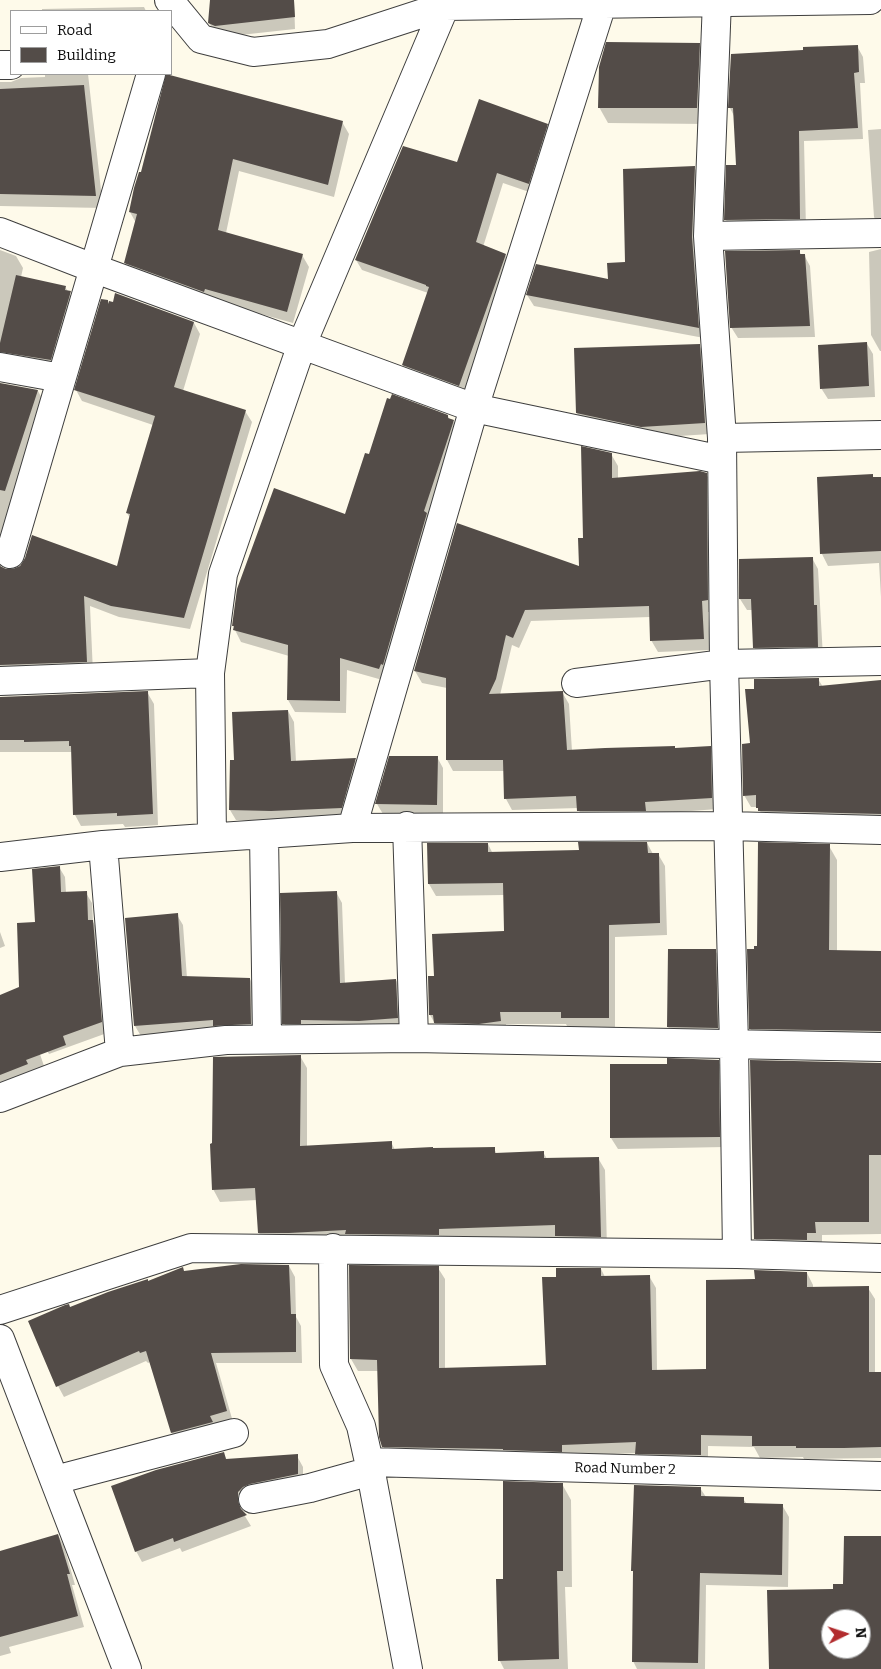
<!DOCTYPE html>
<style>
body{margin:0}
#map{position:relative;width:881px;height:1669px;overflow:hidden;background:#fefaea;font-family:Bitter,serif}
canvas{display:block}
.legend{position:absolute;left:10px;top:10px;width:162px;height:65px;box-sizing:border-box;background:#fff;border:1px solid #9d9d9d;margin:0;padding:6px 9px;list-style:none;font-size:15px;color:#0b0b0b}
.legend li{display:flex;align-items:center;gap:10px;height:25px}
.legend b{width:25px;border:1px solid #9d9d9d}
.north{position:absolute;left:821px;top:1609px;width:50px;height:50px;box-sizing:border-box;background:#fff;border:1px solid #9d9d9d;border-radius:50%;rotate:86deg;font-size:14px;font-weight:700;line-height:20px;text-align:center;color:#0b0b0b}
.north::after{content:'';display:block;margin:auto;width:18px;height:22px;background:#b22c2e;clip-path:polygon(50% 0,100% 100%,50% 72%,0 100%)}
</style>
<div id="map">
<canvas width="881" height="1669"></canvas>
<ul class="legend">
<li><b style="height:6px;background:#fff"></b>Road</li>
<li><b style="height:14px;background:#534c48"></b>Building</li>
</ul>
<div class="north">N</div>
</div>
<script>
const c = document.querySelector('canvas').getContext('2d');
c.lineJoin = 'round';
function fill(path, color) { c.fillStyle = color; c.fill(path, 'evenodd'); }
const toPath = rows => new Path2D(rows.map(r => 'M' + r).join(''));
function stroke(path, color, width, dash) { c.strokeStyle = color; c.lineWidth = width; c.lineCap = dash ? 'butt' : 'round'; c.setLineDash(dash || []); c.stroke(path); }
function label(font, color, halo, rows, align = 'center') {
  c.font = font + ' Bitter,serif'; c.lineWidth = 5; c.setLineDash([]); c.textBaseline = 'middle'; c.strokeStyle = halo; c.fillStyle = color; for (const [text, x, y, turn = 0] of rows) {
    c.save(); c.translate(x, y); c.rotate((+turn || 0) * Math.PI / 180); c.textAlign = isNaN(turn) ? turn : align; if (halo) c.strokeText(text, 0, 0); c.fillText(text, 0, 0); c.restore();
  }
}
const shadow = toPath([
 [211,0,294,0,295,29,222,37,216,34,209,23],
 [144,7,146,11,42,11,42,9],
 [699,44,708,60,706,124,608,123,599,107],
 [857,46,863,57,865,83,860,83,863,139,804,141,806,229,732,231,726,220,738,166,734,116,730,108,732,55,804,51],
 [45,74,88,74,103,208,0,206,0,82,11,82,21,78,45,77],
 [342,122,349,134,334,197,239,171,226,233,302,255,309,267,293,323,211,300,132,275,125,262,136,223,130,212,135,188],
 [547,125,553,135,535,194,503,183,483,247,505,255,512,266,465,396,409,376,403,365,428,293,362,270,356,260],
 [881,129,881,230,874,217,868,130],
 [694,167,701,178,704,338,534,306,527,295,537,266,609,280,626,264],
 [881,249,881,351,880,351,871,335,869,252],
 [0,250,16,256,23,268,21,277,65,287,77,304,57,371,0,365],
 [799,251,802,256,804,255,810,266,815,337,738,338,731,327],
 [107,301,109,305,194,323,200,334,183,391,245,411,252,422,190,629,119,617,90,606,93,673,0,679,0,384,38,391,44,402,1,562,1,568,6,570,118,568,130,518,127,513,153,425,82,401,76,390],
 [867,344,873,354,875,397,828,399,821,388],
 [699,345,705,356,710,434,648,438,583,424,577,413],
 [448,416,450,420,453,421,460,433,386,681,347,670,346,713,295,712,288,700,289,656,241,642,233,626,345,516,370,456],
 [611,454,618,466,618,479,706,474,713,485,714,612,708,612,710,650,658,652,651,640,650,617,531,621,519,648,512,645,500,695,562,692,569,704,572,751,676,750,710,747,716,759,718,809,651,814,584,822,578,808,512,810,506,799,504,771,453,771,447,760,447,688,422,683,415,671,580,567,584,539],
 [874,478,881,478,881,597,879,563,828,566,822,554],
 [812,558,818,569,823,657,760,658,754,647,753,610,747,610,740,599,740,560],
 [818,679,823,687,881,681,881,826,766,823,758,807,751,807,744,795,752,744],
 [147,692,154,704,158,825,125,827,123,824,81,826,75,815,72,752,0,752,0,698],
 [288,711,294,722,296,762,355,760,361,770,347,818,278,821,236,820,230,810,235,761],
 [437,757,443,768,443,815,383,814,377,804],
 [647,843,653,854,658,854,665,866,667,935,615,937,615,1030,569,1030,566,1024,506,1024,507,1033,437,1027,430,1015,429,978,435,977,505,932,504,895,436,896,429,884,428,845,488,844,493,854,580,851],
 [829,846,837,860,837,952,881,952,881,1046,759,1043,750,1028,755,950],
 [59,867,65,877,66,893,86,893,92,903,93,922,99,932,107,1033,49,1054,43,1043],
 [336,892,342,903,345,984,396,980,402,991,403,1028,290,1034,284,1023],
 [177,915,183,925,187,978,250,979,256,990,257,1035,141,1036,135,1026],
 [0,932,5,946,0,948],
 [715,950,721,961,723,1039,675,1038,668,1027],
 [0,996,22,1001,44,1066,31,1071,33,1075,0,1088],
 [300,1056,307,1068,307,1147,391,1142,395,1150,494,1149,497,1154,543,1152,547,1159,598,1158,605,1170,607,1249,563,1248,557,1237,266,1245,259,1233,257,1200,220,1202,213,1189],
 [718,1061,724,1072,725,1147,618,1149,611,1138],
 [881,1066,881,1234,822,1235,822,1245,763,1251,755,1238],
 [289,1266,295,1277,296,1317,301,1326,302,1363,216,1363,233,1422,178,1444,172,1433,150,1362,148,1363,146,1361,64,1397,58,1386,30,1322,148,1282,184,1272],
 [438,1268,445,1279,445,1369,547,1366,557,1278,601,1269,605,1277,649,1276,656,1288,657,1371,707,1370,756,1281,807,1273,813,1285,813,1288,868,1288,875,1299,875,1373,881,1373,881,1458,804,1459,803,1457,760,1458,754,1447,708,1446,708,1467,643,1465,637,1453,568,1456,390,1458,383,1446,379,1371,358,1371,351,1359],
 [223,1453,227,1460,297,1456,303,1467,303,1485,244,1503,243,1513,251,1526,182,1552,180,1548,142,1562,136,1551],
 [562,1484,571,1500,572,1587,565,1587,568,1669,504,1669,500,1661,504,1580],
 [700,1488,706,1497,743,1499,747,1504,782,1505,789,1517,788,1587,706,1585,705,1669,637,1669,633,1661,634,1573,633,1571],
 [58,1535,64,1546,75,1585,72,1585,84,1627,9,1647,11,1653,0,1656,0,1552]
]);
const building = toPath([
 [210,0,294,0,295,17,215,26,208,23],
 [606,42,700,43,697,108,598,108,599,67],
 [858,45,859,72,854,73,858,128,799,131,800,219,724,220,726,165,736,165,733,108,728,108,731,54,803,50,803,47],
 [166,74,343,121,328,185,233,159,218,230,303,254,287,312,205,289,204,292,124,263,137,214,129,212,134,188,139,172,141,172],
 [84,85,96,196,0,194,0,89],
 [479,99,548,124,529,184,497,173,476,242,506,254,459,386,402,365,429,287,426,286,426,285,355,260,403,146,457,162],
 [695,166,692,237,699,328,526,295,536,264,608,279,607,263,625,262,623,169],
 [800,250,800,254,805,254,810,326,730,328,725,251],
 [16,275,66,286,65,290,71,291,51,360,0,352,0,343],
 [115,293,194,322,174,387,246,410,184,618,111,606,84,596,87,662,0,665,0,566,6,569,13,569,20,566,25,558,32,535,117,566,130,514,126,513,155,416,74,390,101,299,108,300,108,304,109,301,113,302],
 [867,342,869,386,820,389,818,345],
 [700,344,705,423,641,427,576,413,574,348],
 [0,383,38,390,5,491,0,490],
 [392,394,448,415,448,418,454,420,424,511,427,513,383,665,381,664,379,669,340,658,340,701,287,700,288,645,233,630,234,626,232,626,237,589,274,488,345,514,365,453,369,454,387,398,390,399],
 [581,446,612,453,612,478,700,471,707,473,708,600,702,601,704,639,650,641,649,606,525,610,513,638,506,635,496,679,489,694,563,691,567,750,605,748,675,746,675,748,711,746,712,798,645,802,646,811,577,811,576,796,504,799,503,760,446,760,446,678,414,671,457,523,579,566,578,538,583,538],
 [873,474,873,477,881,477,881,551,820,554,817,477],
 [813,557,814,605,817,605,818,647,753,648,751,599,739,599,739,559],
 [819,678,819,686,881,680,881,814,758,811,758,808,756,808,756,795,743,796,742,744,750,743,745,689,754,689,754,679],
 [148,691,153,814,117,816,117,813,73,815,71,746,69,746,69,741,24,742,24,740,0,740,0,697],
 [288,710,291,761,356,758,342,808,271,811,229,810,230,760,234,760,232,712],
 [389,756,438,756,437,805,375,804],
 [578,842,647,842,648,853,659,853,660,923,609,925,609,1018,561,1018,561,1012,500,1012,501,1021,479,1024,434,1023,433,1015,429,1015,428,976,434,976,432,934,504,931,503,883,428,884,427,843,488,843,488,852,579,850],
 [758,842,830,844,829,950,881,951,881,1031,749,1029,747,949,754,949,754,946,757,946],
 [60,866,61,892,87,891,88,920,93,920,102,1022,63,1036,66,1045,26,1060,28,1064,0,1075,0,995,19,987,17,923,35,922,32,869],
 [337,891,340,983,396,979,398,1018,359,1021,301,1020,301,1024,282,1024,280,893],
 [178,913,182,976,250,978,251,1024,213,1026,213,1020,134,1026,125,918],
 [668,949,716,949,718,1028,667,1027],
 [301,1055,300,1146,392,1141,392,1149,433,1147,433,1148,495,1147,495,1153,544,1151,544,1158,599,1157,601,1237,555,1236,555,1225,439,1229,439,1235,345,1234,346,1230,289,1233,258,1233,255,1188,212,1190,210,1144,212,1143,213,1057],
 [667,1058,719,1060,720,1137,610,1138,610,1064,667,1064],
 [750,1060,881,1063,881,1155,869,1155,869,1222,815,1222,816,1233,807,1233,807,1240,754,1239],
 [241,1264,289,1265,291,1314,296,1314,296,1352,211,1353,227,1411,210,1416,213,1422,171,1433,146,1351,140,1353,139,1351,56,1387,28,1321,65,1305,69,1304,70,1307,108,1292,148,1279,148,1281,183,1267,184,1271],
 [349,1265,439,1266,439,1368,546,1365,542,1277,556,1277,556,1268,601,1268,601,1276,650,1275,652,1370,706,1369,706,1280,755,1279,754,1270,807,1272,807,1287,869,1286,869,1372,881,1372,881,1447,844,1448,796,1448,796,1446,752,1446,752,1436,701,1435,701,1455,635,1454,636,1442,562,1445,562,1452,503,1450,503,1449,382,1447,379,1437,377,1360,350,1359],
 [224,1452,226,1459,298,1454,298,1474,250,1484,243,1487,238,1492,238,1501,241,1509,247,1515,174,1542,173,1538,135,1552,111,1486,156,1470],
 [503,1481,563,1483,563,1571,557,1571,559,1659,498,1661,496,1579,503,1579],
 [634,1485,701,1487,701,1496,744,1497,744,1503,783,1504,782,1575,700,1573,698,1663,632,1662,633,1571,631,1571],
 [58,1534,70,1574,67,1574,78,1616,0,1637,0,1551],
 [844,1536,881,1536,881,1669,769,1669,767,1590,833,1589,833,1584,843,1584],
 [831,1619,861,1619,861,1649,831,1649]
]);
const minor = toPath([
 [169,0,201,39,253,52,328,44,445,6,870,0],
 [717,0,708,236,722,438,724,664,734,1044,737,1254],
 [0,65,11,65],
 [0,232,93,268,474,408,722,460],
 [708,236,881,233],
 [0,367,61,378],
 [722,438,881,435],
 [10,554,151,74],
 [0,681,210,673],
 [576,683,724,664,881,661],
 [407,826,414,1038],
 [352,828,474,408,602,4],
 [264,834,267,1039],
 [212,837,210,673,223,574,302,344,445,6],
 [103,845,120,1052,226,1040,414,1038,881,1047],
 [0,857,103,845,352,828,728,826,881,830],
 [0,1098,120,1052],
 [333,1248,334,1365,361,1426,369,1462,408,1669],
 [0,1310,191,1248,737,1254,881,1258],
 [0,1339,127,1669],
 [369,1462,881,1476],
 [55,1480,234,1433],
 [253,1499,310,1488,371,1471]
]);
const streetNames = [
 ["Road Number 2",625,1469,1]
];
fill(shadow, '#0003');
fill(building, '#534c48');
stroke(minor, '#3e3e3e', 30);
stroke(minor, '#fff', 28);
label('14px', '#0b0b0b', '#fff', streetNames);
</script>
